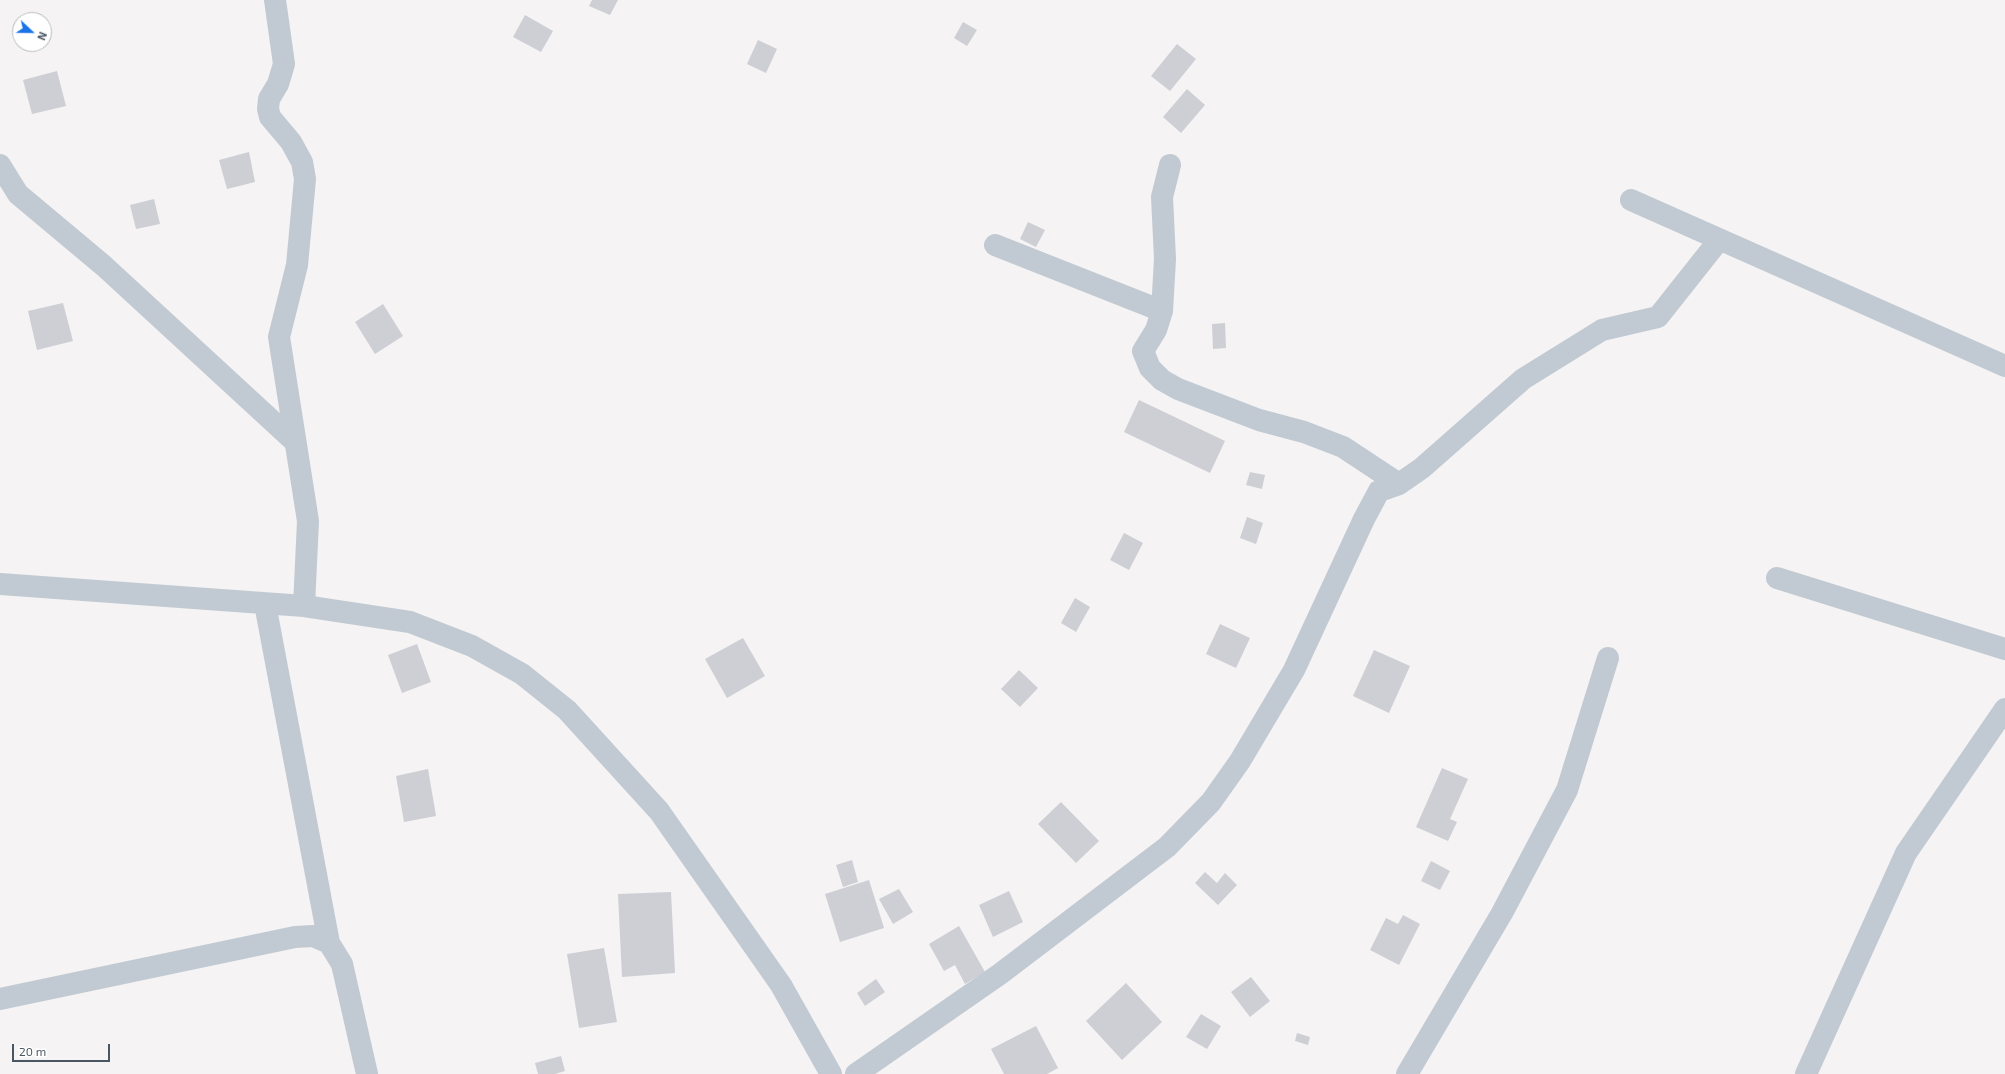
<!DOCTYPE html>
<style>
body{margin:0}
#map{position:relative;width:2005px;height:1074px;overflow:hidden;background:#f5f3f3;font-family:"Exo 2",sans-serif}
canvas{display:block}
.north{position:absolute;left:12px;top:12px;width:40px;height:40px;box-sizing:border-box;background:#fff;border:1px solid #b7bbc0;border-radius:50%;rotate:112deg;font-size:11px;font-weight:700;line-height:16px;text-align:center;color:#4a5661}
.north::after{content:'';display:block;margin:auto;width:14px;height:18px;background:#1a73e8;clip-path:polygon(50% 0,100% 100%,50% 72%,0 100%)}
.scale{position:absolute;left:12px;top:1044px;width:98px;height:18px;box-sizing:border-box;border:2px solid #4a5661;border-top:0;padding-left:5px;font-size:12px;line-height:14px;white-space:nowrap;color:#4a5661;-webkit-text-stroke:3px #fff;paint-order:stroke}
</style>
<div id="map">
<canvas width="2005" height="1074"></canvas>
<div class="north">N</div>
<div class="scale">20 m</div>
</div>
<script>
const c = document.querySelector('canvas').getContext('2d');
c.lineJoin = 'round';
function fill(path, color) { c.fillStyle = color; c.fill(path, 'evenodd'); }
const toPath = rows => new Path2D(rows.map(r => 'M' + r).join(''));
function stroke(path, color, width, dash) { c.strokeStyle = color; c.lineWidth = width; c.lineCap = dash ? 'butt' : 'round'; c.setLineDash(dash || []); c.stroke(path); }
const building = toPath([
 [592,0,618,0,610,15,589,6],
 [525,15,553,31,541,52,513,37],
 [963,22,977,30,967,46,954,38],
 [758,40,777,49,766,73,747,64],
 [1177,44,1196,59,1170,91,1151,76],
 [57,71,66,106,32,114,23,80],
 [1187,89,1205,105,1181,133,1163,117],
 [249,152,255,182,227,189,219,160],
 [154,199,160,224,136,229,130,205],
 [1028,222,1045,230,1036,247,1020,239],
 [63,303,73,341,37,350,28,311],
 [383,304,403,336,375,354,355,322],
 [1225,323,1226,348,1213,349,1212,324],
 [1139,400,1225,441,1210,473,1124,432],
 [1250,472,1265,475,1262,489,1246,485],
 [1247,517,1263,523,1256,544,1240,538],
 [1124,533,1143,543,1129,570,1110,560],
 [1075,598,1090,607,1076,632,1061,623],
 [1220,624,1250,638,1236,668,1206,654],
 [743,638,765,676,727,698,705,659],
 [417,644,431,682,402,693,388,655],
 [1374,650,1410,666,1389,713,1353,696],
 [1019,670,1038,688,1020,707,1001,689],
 [1442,768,1468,779,1450,819,1457,822,1448,841,1416,827],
 [428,769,436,816,404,822,396,776],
 [1061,802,1099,841,1076,863,1038,824],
 [852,860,858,882,843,887,836,865],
 [1431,861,1450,871,1440,890,1421,881],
 [1205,872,1217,883,1225,873,1237,885,1218,905,1195,883],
 [869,880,884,928,840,942,825,894],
 [899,889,913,912,893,924,879,899],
 [1009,891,1023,922,993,937,979,905],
 [671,892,675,973,622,977,618,894],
 [1403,915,1420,924,1399,965,1370,950,1386,918,1398,924],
 [959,926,985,972,965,984,955,965,944,971,929,944],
 [604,948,617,1022,579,1028,567,954],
 [1251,977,1270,1001,1250,1017,1231,992],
 [876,979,885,992,865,1006,857,993],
 [1126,983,1162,1022,1122,1060,1086,1021],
 [1201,1014,1221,1026,1207,1049,1186,1037],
 [1036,1026,1058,1068,1047,1074,1004,1074,991,1049],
 [1297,1033,1310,1037,1308,1045,1295,1041],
 [561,1056,565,1071,555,1074,538,1074,535,1063]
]);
const minor = toPath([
 [275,0,284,64,278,84,269,99,268,109,270,117,291,142,302,162,305,179,297,265,279,337,308,521,304,606],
 [0,165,18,194,104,266,294,441],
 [1170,165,1162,197,1165,259,1162,311,1156,330,1143,351,1150,368,1162,380,1178,389,1259,420,1304,432,1343,447,1399,484],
 [1631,200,2005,366],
 [995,245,1162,311],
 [1777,578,2005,649],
 [0,584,304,606,410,622,472,646,522,674,567,710,659,811,781,985,831,1074],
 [265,604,329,943],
 [0,999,295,937,313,936,329,943,342,964,367,1074],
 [856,1074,1000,974,1167,847,1211,802,1240,761,1294,670,1364,519,1379,491,1399,484,1422,468,1523,379,1602,330,1658,317,1719,240],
 [1407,1074,1502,913,1567,790,1608,658],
 [1806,1074,1906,853,2005,709]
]);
fill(building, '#cdcfd5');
stroke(minor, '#c1cad2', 22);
</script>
